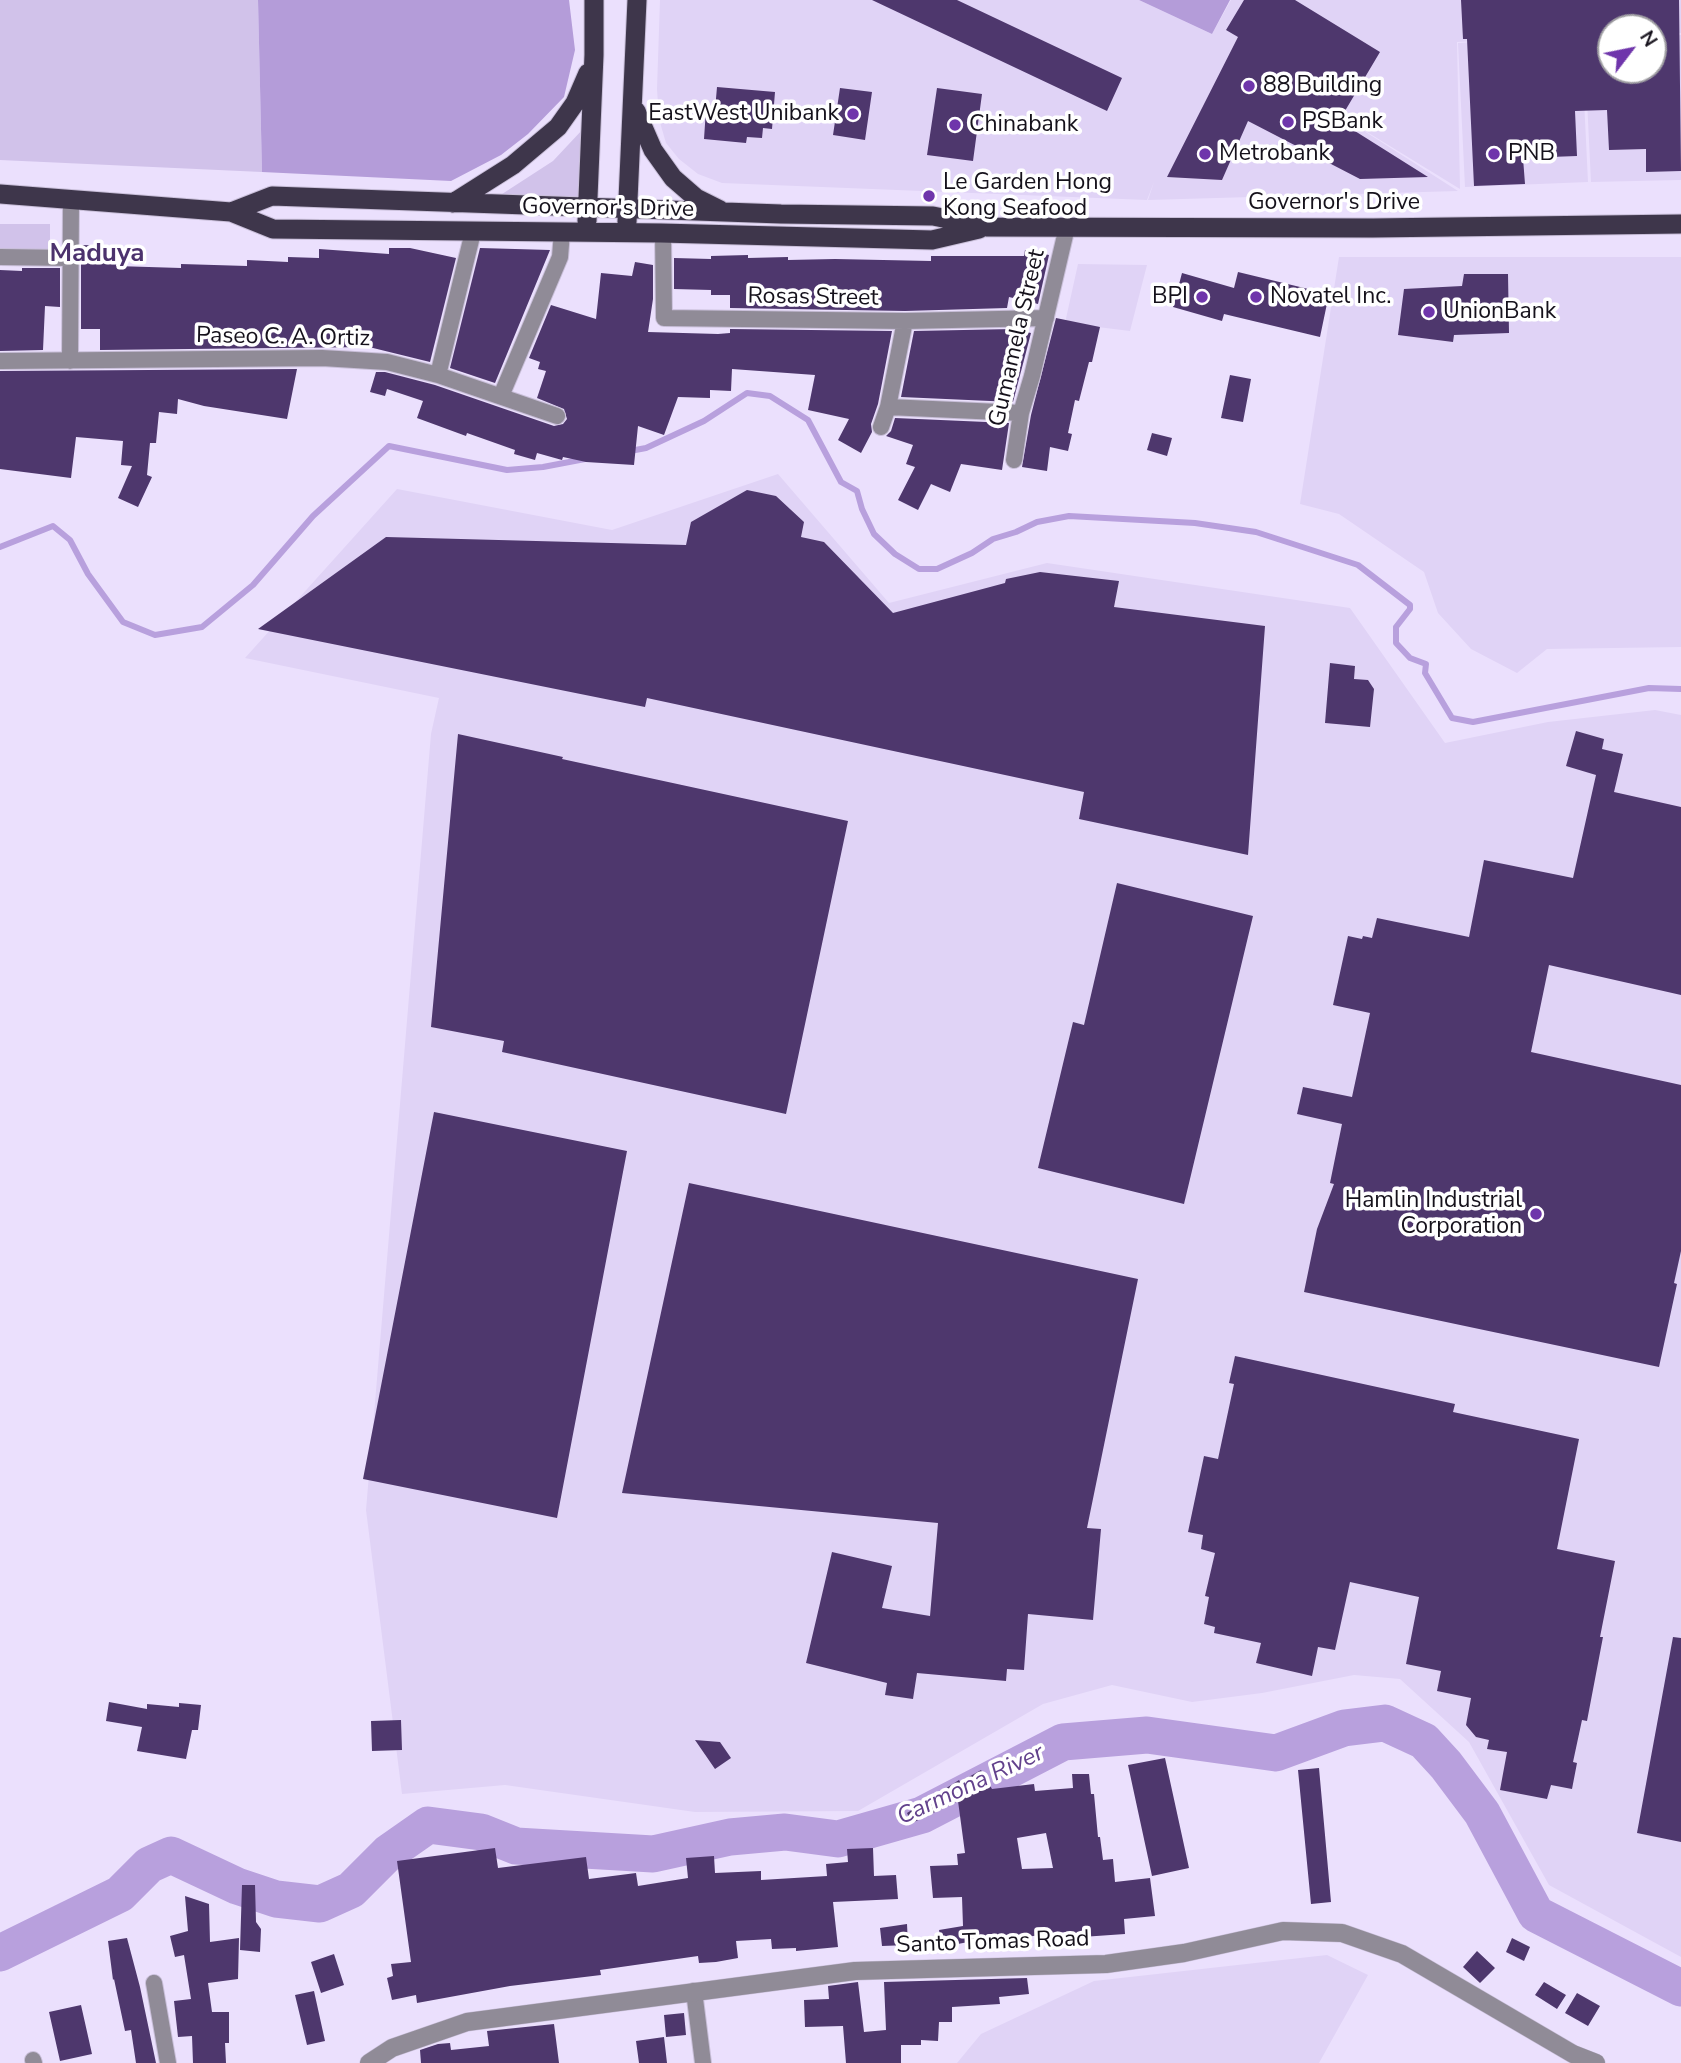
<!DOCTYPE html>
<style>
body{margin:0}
#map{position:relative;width:1681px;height:2063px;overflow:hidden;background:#ebe0fd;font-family:"Nunito Sans",sans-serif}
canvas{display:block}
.north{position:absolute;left:1597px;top:14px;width:70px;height:70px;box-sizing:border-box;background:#fff;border:2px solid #a1a0a4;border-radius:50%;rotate:58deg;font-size:19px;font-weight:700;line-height:28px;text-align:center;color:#15111b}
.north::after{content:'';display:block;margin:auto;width:24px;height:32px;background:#6f35ab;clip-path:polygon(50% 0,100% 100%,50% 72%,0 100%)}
</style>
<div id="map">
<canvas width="1681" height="2063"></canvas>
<div class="north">N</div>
</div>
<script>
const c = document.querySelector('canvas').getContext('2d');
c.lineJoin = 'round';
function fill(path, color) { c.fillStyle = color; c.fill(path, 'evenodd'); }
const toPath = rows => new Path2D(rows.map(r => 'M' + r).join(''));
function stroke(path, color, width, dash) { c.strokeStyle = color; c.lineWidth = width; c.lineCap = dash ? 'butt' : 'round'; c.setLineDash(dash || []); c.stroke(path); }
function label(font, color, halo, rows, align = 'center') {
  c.font = font + ' "Nunito Sans",sans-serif'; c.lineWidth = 7; c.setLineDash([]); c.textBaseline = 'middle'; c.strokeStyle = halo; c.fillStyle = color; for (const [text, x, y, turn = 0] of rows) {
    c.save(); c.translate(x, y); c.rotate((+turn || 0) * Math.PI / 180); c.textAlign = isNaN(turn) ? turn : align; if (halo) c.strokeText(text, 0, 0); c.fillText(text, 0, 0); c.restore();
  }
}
const built = toPath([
 [660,0,1139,0,1212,34,1231,0,1681,0,1681,33,1653,34,1653,28,1611,28,1581,37,1588,182,1465,187,1458,43,1544,38,1457,42,1460,189,1336,113,1458,191,1148,200,1154,182,1147,200,722,183,698,174,679,159,666,143,659,119,657,89],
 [1681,35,1681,180,1591,182,1584,39,1611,70,1653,70,1653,36],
 [1339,257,1681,257,1681,647,1547,649,1517,673,1471,649,1438,613,1424,572,1339,514,1300,504],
 [1078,264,1147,265,1130,331,1065,323],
 [778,474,889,603,1047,563,1350,608,1445,743,1548,722,1655,710,1681,715,1681,1957,1549,1885,1469,1742,1400,1679,1354,1675,1262,1693,1192,1702,1112,1685,1043,1704,858,1811,695,1812,505,1785,402,1794,366,1510,431,734,439,698,245,658,397,489,612,530],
 [1327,1955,1368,1975,1319,2063,957,2063,981,2034,1094,1981]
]);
const green = toPath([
 [0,0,258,0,262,172,0,160],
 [583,129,578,200,499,196,553,161],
 [0,224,50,224,50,254,0,254]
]);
const forest = toPath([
 [258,0,569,0,575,50,564,97,528,134,501,155,451,181,262,172],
 [1139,0,1230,0,1212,34]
]);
const stream = toPath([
 [630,451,646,448,704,421,747,393,770,396,808,420,841,482,857,491,862,509,874,534,895,554,919,569,937,569,972,553,993,539,1016,532,1037,522,1069,516,1195,523,1256,532,1358,565,1410,605,1410,609,1396,627,1396,643,1410,658,1426,664,1425,673,1452,718,1473,722,1649,688,1681,689],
 [0,547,53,526,70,540,88,574,123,622,155,635,202,627,253,585,313,516,389,446,507,470,543,467,585,459]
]);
const river = toPath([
 [0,1953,120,1894,149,1865,171,1855,237,1886,276,1899,320,1904,351,1890,388,1853,428,1825,481,1832,516,1846,653,1854,730,1837,785,1832,838,1839,922,1815,1063,1742,1147,1735,1276,1753,1344,1728,1385,1723,1424,1741,1446,1765,1482,1813,1536,1914,1681,1988]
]);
const building = toPath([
 [872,0,957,0,1122,78,1107,111],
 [1244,0,1295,0,1380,52,1339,121,1428,177,1360,179,1248,121,1222,180,1167,177,1238,37,1226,30],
 [1461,0,1679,0,1681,171,1646,172,1646,149,1609,150,1607,110,1575,111,1577,156,1523,158,1525,184,1474,186,1467,39,1463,39],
 [1611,28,1653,28,1653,70,1611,70],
 [717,87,775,92,772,129,763,128,762,138,747,137,746,143,704,139,706,109,715,110],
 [840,88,872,92,865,140,833,135],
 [937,88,982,94,973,161,927,155],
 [81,245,117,246,116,266,181,268,181,264,247,266,247,260,288,262,288,257,319,258,319,249,389,254,389,248,410,248,456,258,430,362,369,347,100,350,100,329,81,329],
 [480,248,550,250,495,383,450,368],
 [1025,250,1049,255,1038,304,1009,297,1007,308,905,311,730,308,730,295,711,295,711,290,674,289,674,258,711,259,711,256,748,255,748,258,788,257,788,260,835,259,931,261,931,256,1024,256],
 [635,262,653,265,653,299,648,332,718,334,730,333,730,329,892,331,878,404,871,424,872,432,861,453,838,440,849,419,808,410,815,375,732,369,731,391,710,390,710,398,678,397,664,435,638,426,634,465,586,462,563,457,562,460,537,453,535,460,514,454,515,450,467,433,466,436,417,418,423,401,387,389,385,396,370,392,376,372,385,372,435,385,554,426,563,424,567,419,564,409,537,398,546,371,538,369,540,362,529,358,551,305,596,319,601,273,632,276],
 [22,268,60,268,60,307,45,306,43,350,0,351,0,270,22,271],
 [1238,272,1329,294,1320,337,1224,314,1222,321,1173,307,1182,273,1234,288],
 [1464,274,1508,274,1509,333,1454,335,1453,342,1398,335,1404,289,1462,286],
 [1056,318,1100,327,1092,362,1089,362,1079,401,1075,400,1068,433,1072,434,1068,451,1050,447,1047,471,1022,467,1031,415],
 [1013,329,1031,333,1013,402,901,397,914,331],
 [297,369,287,419,204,406,178,399,177,414,159,412,156,443,150,443,147,475,152,477,138,507,118,498,132,466,121,465,123,441,76,437,71,478,0,469,0,371],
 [1230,375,1251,379,1243,422,1221,418],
 [895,418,1009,423,1002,470,961,464,950,492,931,484,918,510,898,500,915,467,906,464,913,445,886,436,891,431],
 [1152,433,1172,438,1167,456,1147,450],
 [747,490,776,496,804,522,801,537,824,542,893,613,1005,583,1006,579,1040,572,1119,581,1114,607,1265,626,1248,855,1079,819,1084,792,647,698,645,707,258,629,386,537,686,545,691,522],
 [1330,663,1355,666,1354,679,1368,680,1374,689,1370,727,1325,723],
 [1576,731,1604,739,1602,749,1623,754,1614,792,1681,807,1681,995,1549,965,1531,1052,1681,1085,1681,1251,1674,1283,1677,1284,1659,1367,1304,1292,1317,1229,1334,1184,1330,1183,1342,1124,1297,1114,1303,1087,1352,1097,1370,1013,1333,1005,1348,936,1362,939,1363,936,1372,938,1377,918,1469,937,1484,860,1573,878,1596,775,1566,766],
 [458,734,563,757,562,759,848,821,786,1114,502,1052,504,1041,431,1027],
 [1117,883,1253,916,1184,1204,1038,1168,1073,1022,1084,1025],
 [434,1112,627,1151,557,1518,363,1479],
 [689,1183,1138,1279,1087,1528,1101,1529,1093,1620,1028,1614,1024,1670,1007,1669,1006,1681,917,1673,913,1699,885,1695,887,1683,806,1663,832,1552,892,1566,882,1608,930,1616,938,1523,622,1493],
 [1235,1356,1455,1404,1453,1412,1579,1439,1557,1549,1615,1561,1600,1637,1603,1637,1587,1721,1582,1720,1573,1762,1577,1763,1572,1789,1551,1785,1547,1799,1500,1790,1507,1752,1487,1749,1489,1740,1476,1737,1466,1725,1471,1698,1437,1691,1441,1671,1406,1664,1419,1597,1350,1582,1335,1650,1318,1647,1312,1676,1256,1663,1261,1643,1214,1633,1215,1627,1204,1624,1209,1597,1205,1596,1215,1553,1201,1549,1203,1535,1188,1532,1204,1456,1218,1459,1234,1384,1229,1383],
 [1673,1637,1681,1638,1681,1842,1637,1833],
 [109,1702,147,1709,147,1704,179,1707,179,1703,201,1705,198,1730,192,1730,186,1759,137,1751,142,1727,106,1721],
 [401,1720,402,1750,372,1751,371,1721],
 [695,1740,720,1742,731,1758,715,1769],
 [1165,1758,1189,1868,1152,1876,1128,1765],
 [1319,1768,1331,1902,1311,1904,1298,1770],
 [981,1770,992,1789,1034,1784,1035,1791,1073,1788,1072,1774,1089,1774,1091,1794,1094,1794,1098,1837,1100,1837,1103,1860,1113,1859,1115,1882,1150,1878,1155,1916,1124,1919,1125,1934,1082,1937,1082,1941,1067,1943,1066,1932,984,1942,984,1939,942,1947,939,1930,963,1926,962,1897,933,1898,930,1866,958,1865,957,1854,965,1853,958,1801,912,1823,907,1813,959,1780,960,1782],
 [1046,1833,1053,1868,1022,1869,1017,1838],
 [495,1848,498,1868,586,1857,589,1879,636,1873,638,1886,688,1878,686,1858,714,1856,715,1873,761,1871,761,1880,827,1876,826,1864,848,1862,847,1849,873,1848,874,1876,896,1875,898,1899,833,1902,838,1947,796,1951,796,1948,772,1949,771,1939,736,1941,738,1958,716,1962,699,1963,698,1956,600,1970,601,1975,510,1986,417,2003,416,1995,392,2000,387,1978,393,1976,391,1964,411,1962,397,1861],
 [242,1885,255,1885,256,1922,261,1929,260,1952,240,1950],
 [185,1896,209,1904,210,1942,239,1938,238,1979,208,1983,212,2012,229,2012,229,2043,225,2043,226,2063,193,2063,192,2036,178,2037,174,2001,191,1999,184,1955,175,1957,170,1936,188,1931],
 [907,1924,908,1945,882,1946,880,1928],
 [127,1938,140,1987,156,2063,136,2063,131,2030,125,2031,114,1979,113,1980,108,1941],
 [1512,1938,1530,1947,1524,1961,1506,1952],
 [1477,1951,1495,1968,1480,1983,1463,1967],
 [334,1954,344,1985,321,1993,311,1962],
 [1027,1978,1029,1994,999,1997,1000,2004,952,2007,952,2022,939,2022,938,2041,921,2040,921,2045,901,2045,901,2063,846,2063,843,2026,805,2027,804,2000,829,1999,828,1986,858,1982,864,2032,886,2030,884,1982],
 [1544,1982,1566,1995,1557,2009,1535,1995],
 [314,1991,325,2041,307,2045,295,1995],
 [1577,1993,1600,2006,1588,2026,1565,2013],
 [81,2005,92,2054,60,2061,49,2012],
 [684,2013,686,2035,666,2037,664,2015],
 [554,2024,559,2063,421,2063,420,2050,438,2044,450,2043,451,2050,489,2046,487,2031],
 [664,2037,667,2063,639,2063,636,2041]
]);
const minor = toPath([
 [663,233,664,318,905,321,1046,318],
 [0,257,71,258],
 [0,361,322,358,387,362,438,375,557,416],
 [70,361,71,200],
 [438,375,473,232],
 [501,396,560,257,562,232],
 [888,407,1021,413],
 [881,427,888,407,905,321],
 [1014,460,1021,413,1032,376,1067,227],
 [154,1983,168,2063],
 [694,1991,703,2063],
 [33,2060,34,2063]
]);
const tertiary = toPath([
 [369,2063,392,2048,467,2022,855,1971,1106,1964,1184,1953,1283,1931,1342,1933,1402,1954,1573,2054,1596,2063]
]);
const trunk = toPath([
 [636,111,653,150,673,178,696,198,720,210],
 [0,194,231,212,273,229,661,233,932,240,979,229],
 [453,203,513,165,558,127,575,103,588,73],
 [231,212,272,196,781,214,933,216,987,227,1373,228,1681,224],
 [587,221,594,55,594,0],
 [627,222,637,0]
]);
const markers = [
 [1249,86,7,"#6f35ab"],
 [853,114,7,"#6f35ab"],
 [1288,122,7,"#6f35ab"],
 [955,125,7,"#6f35ab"],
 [1205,154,7,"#6f35ab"],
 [1494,154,7,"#6f35ab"],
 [929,196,7,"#6f35ab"],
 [1202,297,7,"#6f35ab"],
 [1256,297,7,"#6f35ab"],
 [1429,312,7,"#6f35ab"],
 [1536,1214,7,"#6f35ab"]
];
const poiNames = [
 ["88 Building",1263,86],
 ["EastWest Unibank",839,114,"right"],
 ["PSBank",1302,122],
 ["Chinabank",969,125],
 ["Metrobank",1219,154],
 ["PNB",1508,154],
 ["Le Garden Hong",943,183],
 ["Kong Seafood",943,209],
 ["BPI",1188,297,"right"],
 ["Novatel Inc.",1270,297],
 ["UnionBank",1443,312],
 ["Hamlin Industrial",1522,1201,"right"],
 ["Corporation",1522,1227,"right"]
];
const streetNames = [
 ["Governor's Drive",1334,203],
 ["Governor's Drive",608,209,1],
 ["Rosas Street",813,298,1],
 ["Paseo C. A. Ortiz",283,338,1],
 ["Gumamela Street",1018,338,-77],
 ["Santo Tomas Road",993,1943,-2]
];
const waterNames = [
 ["Carmona River",971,1786,-25]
];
const quarterNames = [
 ["Maduya",97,255]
];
fill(built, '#e0d3f6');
fill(green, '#d1c2ea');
fill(forest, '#b49cd9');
stroke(stream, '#b8a0dd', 6);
stroke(river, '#b8a0dd', 37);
fill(building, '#4e376d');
stroke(minor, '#c9bfd9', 18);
stroke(tertiary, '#c9bfd9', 19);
stroke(trunk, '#c9bfd9', 21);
stroke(minor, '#908b97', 16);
stroke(tertiary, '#908b97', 18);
stroke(trunk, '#3e364b', 19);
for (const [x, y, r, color] of markers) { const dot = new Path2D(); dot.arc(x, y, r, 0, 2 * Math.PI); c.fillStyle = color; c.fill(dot); stroke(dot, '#fff', 2.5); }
label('23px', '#15111b', '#fff', poiNames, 'left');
label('23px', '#15111b', '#fff', streetNames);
label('italic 24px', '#62418c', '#fff', waterNames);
label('bold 26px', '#4c326d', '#fff', quarterNames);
</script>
